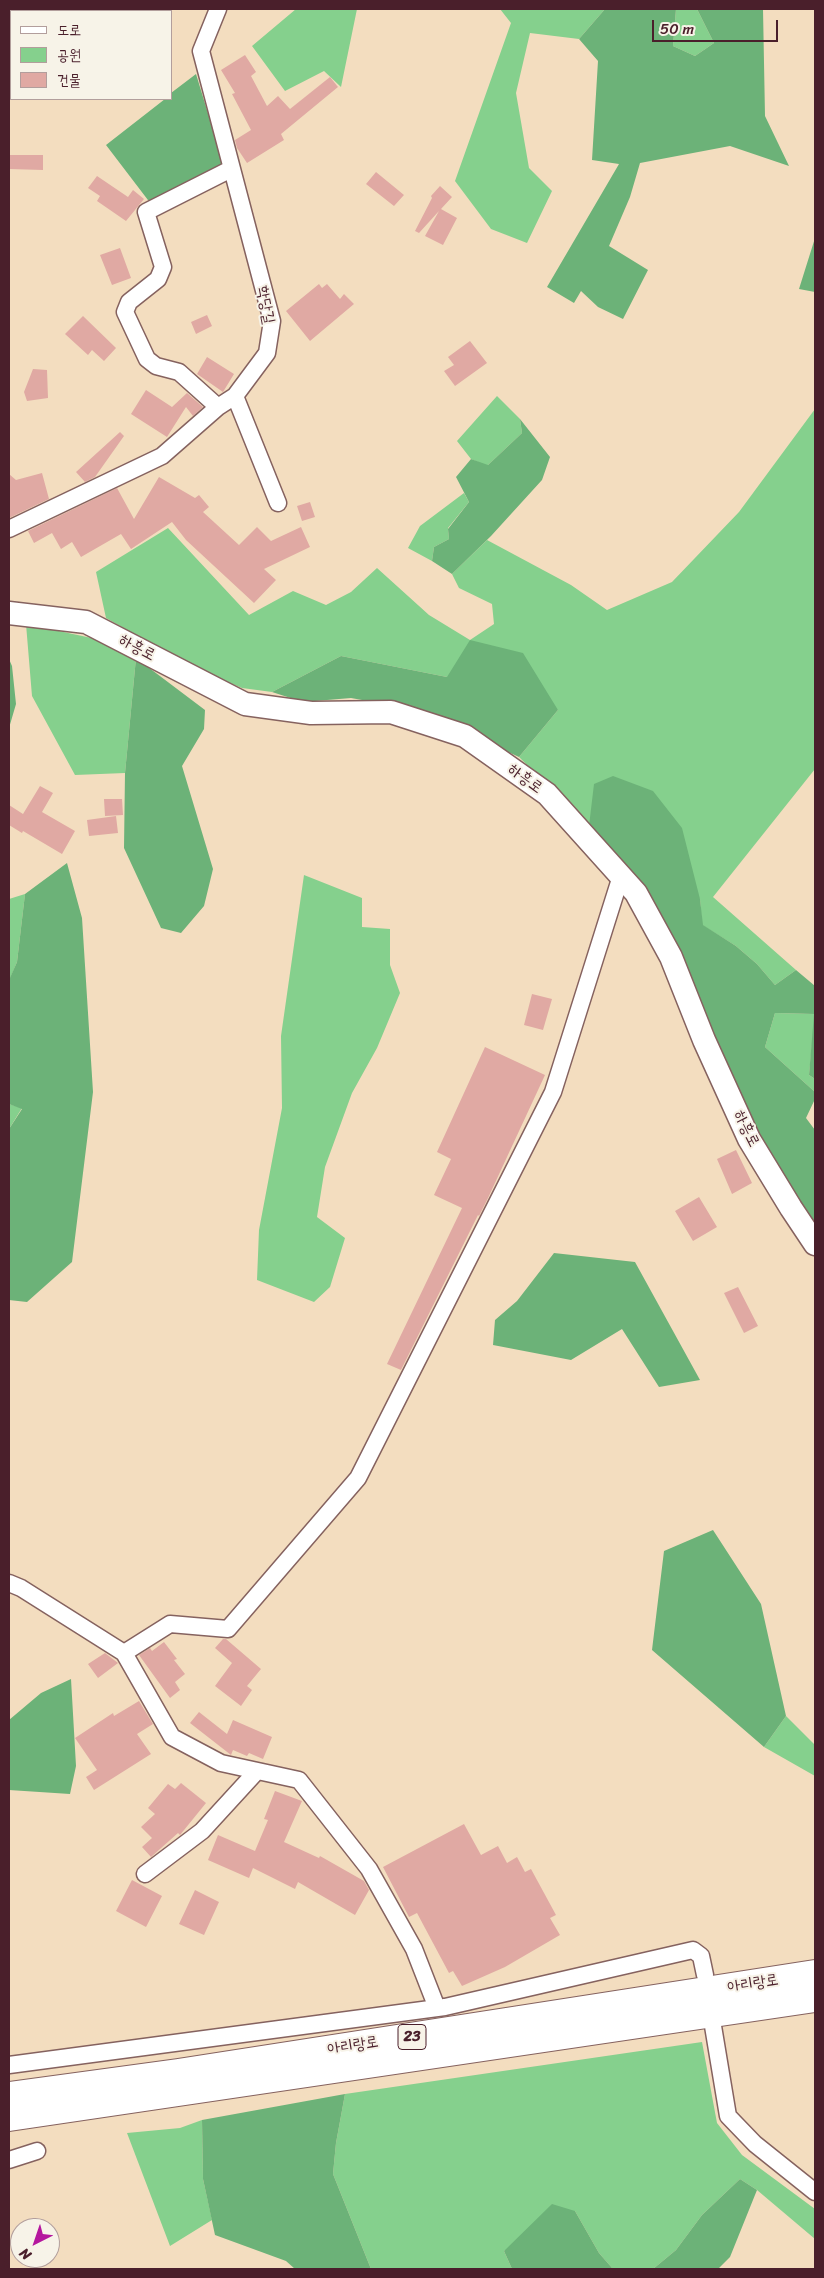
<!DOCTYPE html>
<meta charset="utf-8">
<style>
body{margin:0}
#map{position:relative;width:824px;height:2278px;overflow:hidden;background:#f3ddbf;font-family:Sriracha,"Poor Story",sans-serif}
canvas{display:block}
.frame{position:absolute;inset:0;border:10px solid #4a1f2b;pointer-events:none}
.legend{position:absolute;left:10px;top:10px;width:162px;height:90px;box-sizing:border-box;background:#f7f3e8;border:1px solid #b29e9c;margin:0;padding:6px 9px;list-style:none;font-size:15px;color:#4a1f2b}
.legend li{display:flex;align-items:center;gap:10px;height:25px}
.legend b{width:25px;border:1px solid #b29e9c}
.north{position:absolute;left:10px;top:2218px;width:50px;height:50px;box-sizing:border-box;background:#f7f3e8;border:1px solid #b29e9c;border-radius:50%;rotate:221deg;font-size:14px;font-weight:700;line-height:20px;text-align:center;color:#4a1f2b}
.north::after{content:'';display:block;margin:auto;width:18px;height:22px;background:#b5179e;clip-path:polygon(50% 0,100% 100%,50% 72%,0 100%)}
.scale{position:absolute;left:652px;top:20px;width:126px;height:22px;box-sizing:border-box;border:2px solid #4a1f2b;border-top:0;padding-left:6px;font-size:15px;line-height:18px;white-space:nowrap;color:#4a1f2b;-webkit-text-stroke:4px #f7f3e8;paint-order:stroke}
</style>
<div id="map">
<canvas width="824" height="2278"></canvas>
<div class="frame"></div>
<ul class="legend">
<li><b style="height:6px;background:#fff"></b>도로</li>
<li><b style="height:14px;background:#85d08d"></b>공원</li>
<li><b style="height:14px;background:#e0a9a3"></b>건물</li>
</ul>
<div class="north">N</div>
<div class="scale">50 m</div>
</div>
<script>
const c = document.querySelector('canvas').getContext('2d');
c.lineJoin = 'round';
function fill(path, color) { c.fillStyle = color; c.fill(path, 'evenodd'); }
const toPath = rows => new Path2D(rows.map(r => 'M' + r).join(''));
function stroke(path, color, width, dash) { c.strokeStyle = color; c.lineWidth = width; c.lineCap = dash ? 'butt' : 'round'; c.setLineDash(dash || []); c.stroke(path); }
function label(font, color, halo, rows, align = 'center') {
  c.font = font + ' Sriracha,"Poor Story",sans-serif'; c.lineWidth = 4; c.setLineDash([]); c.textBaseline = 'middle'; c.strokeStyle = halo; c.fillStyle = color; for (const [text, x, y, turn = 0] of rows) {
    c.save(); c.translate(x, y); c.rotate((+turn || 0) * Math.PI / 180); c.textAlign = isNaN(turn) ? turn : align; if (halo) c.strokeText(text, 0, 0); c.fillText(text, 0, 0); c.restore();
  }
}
const green = toPath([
 [296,9,357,9,341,87,324,71,285,91,252,46],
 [500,9,605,9,579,39,530,33,516,93,529,168,552,191,527,243,491,229,455,181,511,23],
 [676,9,697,9,714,43,695,56,673,46],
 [497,396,520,419,522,433,487,466,471,459,457,441],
 [815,409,815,769,713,897,796,970,775,985,757,964,736,946,702,925,700,899,589,826,519,757,558,710,447,677,341,656,272,692,242,688,194,668,106,618,96,572,168,528,249,615,293,591,326,605,351,592,377,568,429,615,470,640,494,624,492,604,459,588,452,574,487,540,571,585,607,610,672,582,739,512],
 [464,493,469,502,448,528,449,539,434,547,432,561,408,548,420,526],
 [26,624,115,643,136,658,125,773,75,775,32,696],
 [304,875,362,898,362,927,390,929,390,965,400,993,377,1048,352,1093,325,1167,317,1217,345,1238,330,1287,314,1302,257,1280,259,1230,282,1108,281,1036],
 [25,894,17,962,9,981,9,899],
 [775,1013,815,1014,809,1075,815,1079,815,1092,765,1047],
 [9,1104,22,1108,9,1129],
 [786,1716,815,1745,815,1776,764,1747],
 [702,2042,717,2123,742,2155,815,2209,815,2239,757,2190,740,2179,702,2215,676,2250,653,2269,613,2269,599,2253,575,2211,504,2251,512,2269,371,2269,333,2174,336,2143,345,2094],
 [202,2120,203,2179,212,2220,170,2246,127,2133,180,2128]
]);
const forest = toPath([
 [605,9,676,9,673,46,695,56,714,43,697,9,763,9,765,116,789,166,730,146,640,163,630,197,609,246,648,270,623,319,598,307,581,291,574,303,547,287,619,164,592,160,598,61,579,39],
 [196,74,224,166,151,204,106,145,165,99,171,99,171,93],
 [815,238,815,292,799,289],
 [520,419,550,457,542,480,491,536,452,574,432,561,434,547,449,539,448,529,469,502,456,477,471,459,488,465,522,433],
 [470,640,523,653,558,710,519,757,417,710,351,698,303,702,272,692,341,656,447,677],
 [136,658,205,710,204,729,182,766,213,869,204,906,181,933,161,928,124,848,125,773],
 [9,659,12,666,16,704,9,728],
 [613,776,653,791,682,828,700,899,703,925,736,946,757,964,775,985,796,970,815,986,815,1079,809,1075,814,1014,775,1013,765,1047,815,1092,815,1099,806,1118,815,1130,815,1223,768,1154,589,826,594,784],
 [67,863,82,918,93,1092,72,1262,27,1302,9,1300,9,1129,22,1109,9,1104,9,980,17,962,25,894],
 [554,1253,635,1262,700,1380,659,1387,622,1329,571,1360,493,1345,495,1320,517,1301],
 [713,1530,761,1604,786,1716,764,1747,652,1650,664,1551],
 [71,1679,76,1766,70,1794,9,1790,9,1720,41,1693],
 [345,2094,336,2143,333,2174,371,2269,295,2269,286,2261,215,2235,203,2179,202,2120],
 [740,2179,757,2190,730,2257,718,2269,653,2269,676,2250,702,2215],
 [552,2204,575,2211,599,2253,613,2269,512,2269,504,2251]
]);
const building = toPath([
 [245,55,256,72,251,76,267,106,278,96,290,109,330,77,338,87,281,134,284,140,247,163,237,148,235,140,251,130,232,94,235,93,221,70],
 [9,155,43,155,43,170,9,169],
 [376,172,404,195,394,206,366,184],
 [97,176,128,197,133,190,144,199,126,221,97,201,100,196,88,188],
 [440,186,452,197,441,209,457,218,443,245,425,236,439,211,419,233,415,231,432,198,431,196],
 [120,248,131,278,112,285,100,255],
 [319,284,322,288,327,284,340,299,344,294,354,304,310,341,286,311],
 [207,315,212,326,196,334,191,322],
 [83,316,116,348,104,361,92,350,88,355,65,334],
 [470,341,487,363,455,386,444,371,454,365,448,357],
 [207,357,234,374,223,392,197,374],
 [33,369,47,370,48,398,27,401,24,392],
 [146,390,172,407,187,393,203,407,193,416,186,407,167,437,131,414],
 [120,432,124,436,95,477,85,482,76,472],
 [42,473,49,499,9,518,9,474,16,480],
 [159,477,195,498,199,495,209,507,203,512,239,545,257,527,271,541,301,527,310,547,264,569,276,580,254,603,186,540,172,522,131,549,121,534,81,557,72,542,61,549,52,533,34,543,28,531,117,488,134,519],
 [310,502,315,517,302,521,297,506],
 [40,786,53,793,42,812,75,831,62,854,23,831,22,833,9,825,9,805,23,814],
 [104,799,122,799,123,815,105,816],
 [116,816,118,833,89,836,87,820],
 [532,994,552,999,543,1030,524,1025],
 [485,1047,545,1075,488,1198,479,1216,478,1215,401,1370,387,1364,462,1208,434,1195,451,1159,437,1152],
 [736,1150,752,1183,732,1194,717,1159],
 [699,1197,717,1227,693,1241,675,1211],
 [738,1287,758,1326,744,1333,724,1293],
 [223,1639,226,1639,261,1669,247,1686,252,1690,241,1706,215,1686,232,1663,215,1648],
 [164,1642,177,1659,174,1660,185,1674,175,1682,180,1690,170,1698,139,1655,150,1648,152,1651],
 [105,1653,118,1663,98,1678,88,1664],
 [139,1701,153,1724,137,1734,151,1754,94,1790,86,1777,97,1770,75,1738,113,1713,114,1716],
 [199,1712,227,1734,233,1720,272,1737,263,1759,249,1753,247,1756,233,1750,231,1755,190,1723],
 [181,1783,206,1803,180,1835,178,1833,151,1857,142,1847,152,1838,141,1827,155,1814,148,1808,168,1784,175,1789],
 [275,1791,302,1801,284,1842,319,1858,320,1856,364,1881,369,1890,355,1915,298,1882,295,1889,253,1868,249,1878,208,1860,218,1835,255,1851,268,1820,264,1819],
 [464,1824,481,1855,498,1846,507,1863,517,1857,525,1872,531,1869,556,1915,550,1918,560,1935,505,1967,462,1986,453,1971,449,1973,417,1913,409,1917,383,1867],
 [132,1880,162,1896,146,1927,116,1911],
 [195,1890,219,1902,204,1935,179,1924]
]);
const street = toPath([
 [235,396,278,503],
 [218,407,179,372,156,366,147,359,125,312,129,302,158,279,163,267,146,212,231,169],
 [9,529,162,456,218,407,235,396,267,353,272,321,201,51,218,9],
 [9,1583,21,1588,124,1653,172,1737,221,1763,299,1780,369,1869,414,1949,437,2008],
 [124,1653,170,1624,228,1629,358,1478,553,1092,621,876],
 [145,1874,202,1831,257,1771],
 [712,2020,728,2116,755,2144,815,2192],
 [9,2065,445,2007,693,1950,701,1956,705,1975],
 [9,2160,37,2151]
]);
const secondary = toPath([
 [9,613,86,622,245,704,311,713,391,712,465,736,547,794,636,893,671,957,704,1040,749,1139,791,1208,815,1244]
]);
const highway = toPath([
 [9,2096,178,2073,815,1974],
 [9,2117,815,1998]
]);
const shields = [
 [412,2037,28]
];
const shieldNames = [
 ["23",412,2037]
];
const streetNames = [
 ["학당길",265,305,79],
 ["하흥로",137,648,28],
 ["하흥로",525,779,36],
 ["하흥로",746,1129,63],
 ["아리랑로",753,1984,-9],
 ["아리랑로",353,2046,-9]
];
fill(green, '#85d08d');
fill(forest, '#6cb278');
fill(building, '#e0a9a3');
stroke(street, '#85625f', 19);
stroke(secondary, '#85625f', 25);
stroke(highway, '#85625f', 30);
stroke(street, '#fff', 16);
stroke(secondary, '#fff', 22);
stroke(highway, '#fff', 28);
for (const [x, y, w] of shields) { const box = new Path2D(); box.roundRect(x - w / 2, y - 12.5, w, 25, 4); c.fillStyle = '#f7f3e8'; c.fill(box); stroke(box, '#4a1f2b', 1); }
label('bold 15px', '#4a1f2b', null, shieldNames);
label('16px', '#4a1f2b', '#f7f3e8', streetNames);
</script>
